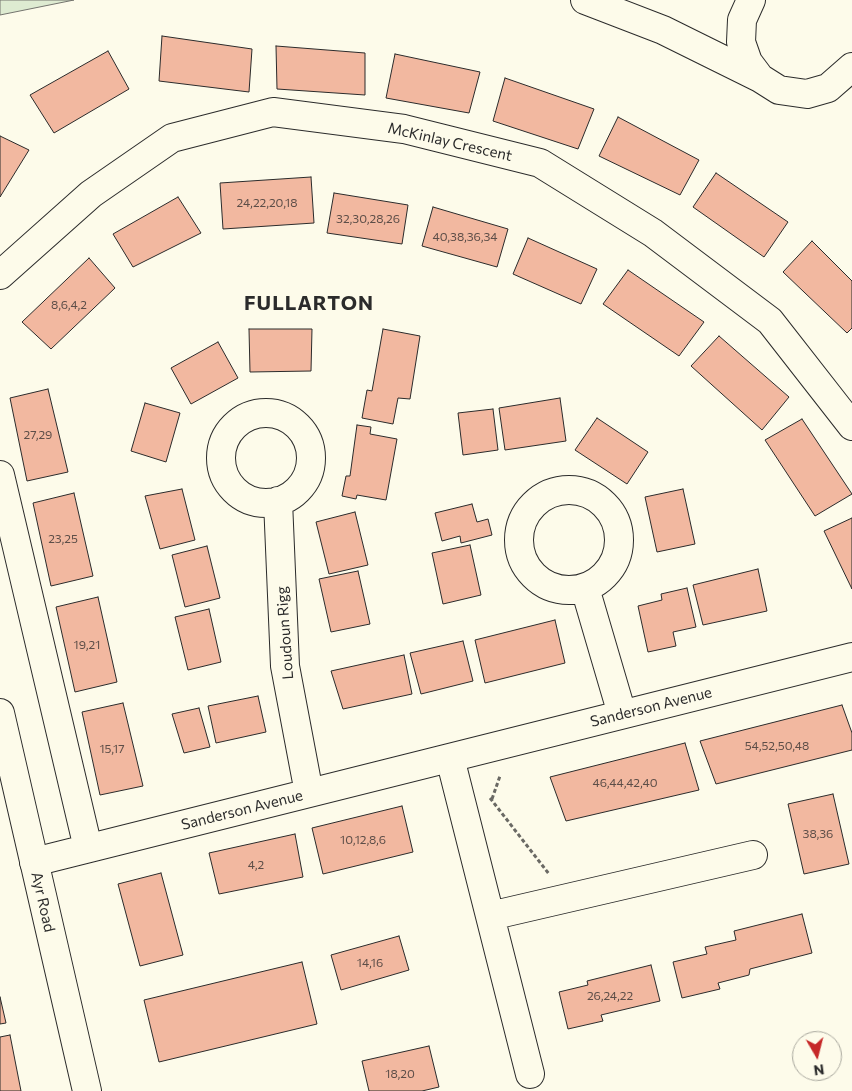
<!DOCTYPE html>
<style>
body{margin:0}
#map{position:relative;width:852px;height:1091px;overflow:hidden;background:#fdfbea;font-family:Commissioner,sans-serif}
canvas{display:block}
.north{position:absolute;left:792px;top:1031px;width:50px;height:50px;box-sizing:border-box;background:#fdfbea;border:1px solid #a9a89e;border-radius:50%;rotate:172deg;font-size:14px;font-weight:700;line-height:20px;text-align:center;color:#2b2b2b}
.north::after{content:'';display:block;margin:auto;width:18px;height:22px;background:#c62828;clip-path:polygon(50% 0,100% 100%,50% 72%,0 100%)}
</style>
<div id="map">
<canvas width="852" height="1091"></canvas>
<div class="north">N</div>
</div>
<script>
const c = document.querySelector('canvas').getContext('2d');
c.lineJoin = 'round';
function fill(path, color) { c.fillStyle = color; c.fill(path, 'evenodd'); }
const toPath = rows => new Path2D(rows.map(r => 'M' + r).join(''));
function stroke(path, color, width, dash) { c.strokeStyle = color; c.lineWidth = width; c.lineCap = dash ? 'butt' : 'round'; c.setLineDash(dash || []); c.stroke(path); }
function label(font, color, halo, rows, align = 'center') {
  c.font = font + ' Commissioner,sans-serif'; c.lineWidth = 4; c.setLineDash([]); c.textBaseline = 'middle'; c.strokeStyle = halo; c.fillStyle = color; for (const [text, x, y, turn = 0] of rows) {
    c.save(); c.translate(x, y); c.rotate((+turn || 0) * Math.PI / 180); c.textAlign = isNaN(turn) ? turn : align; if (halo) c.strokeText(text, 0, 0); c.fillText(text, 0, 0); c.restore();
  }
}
const green = toPath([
 [0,0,74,0,0,15,0,0]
]);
const building = toPath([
 [162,36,252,49,249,92,159,81,162,36],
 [276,46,365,53,365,95,277,89,276,46],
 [108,51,129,89,54,133,30,95,108,51],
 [395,54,480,72,469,113,386,98,395,54],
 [505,78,594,109,578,149,493,121,505,78],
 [618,117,699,160,680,195,599,156,618,117],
 [0,136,29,150,0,197,0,136],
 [716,173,788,222,764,257,693,207,716,173],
 [311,177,314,223,223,229,220,183,311,177],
 [334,193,408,205,402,244,327,233,334,193],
 [178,197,201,233,133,267,113,234,178,197],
 [433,207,508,229,497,267,422,246,433,207],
 [528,238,597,269,581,304,513,274,528,238],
 [812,241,852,281,852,328,847,333,783,272,812,241],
 [89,258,115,288,51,349,22,322,89,258],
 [628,270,704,322,679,356,603,304,628,270],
 [249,329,312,329,311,371,250,372,249,329],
 [383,329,420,336,410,399,398,398,393,424,362,418,367,390,372,391,383,329],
 [719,336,789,397,762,430,691,366,719,336],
 [218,342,238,378,191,404,171,368,218,342],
 [48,389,68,472,27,481,10,398,48,389],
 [560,398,566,441,505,450,499,408,560,398],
 [145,403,180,413,166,462,131,451,145,403],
 [493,409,498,450,463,455,458,413,493,409],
 [597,418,648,452,627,484,575,450,597,418],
 [802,419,852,494,815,516,765,440,802,419],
 [357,425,371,427,370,434,397,439,386,500,357,495,356,499,342,496,346,476,350,476,357,425],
 [182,489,195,540,160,549,145,496,182,489],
 [683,489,695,544,657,552,645,497,683,489],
 [74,493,93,576,51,586,33,503,74,493],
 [472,504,477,522,488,519,492,535,461,543,460,536,442,541,435,513,472,504],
 [355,512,368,565,329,574,316,522,355,512],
 [852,518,852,589,824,531,852,518],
 [470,545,481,595,443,604,432,553,470,545],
 [207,546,220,598,185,607,172,555,207,546],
 [758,569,767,611,703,625,693,585,758,569],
 [358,571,370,624,331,632,319,579,358,571],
 [687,588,696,627,673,632,676,646,648,652,638,606,662,600,661,594,687,588],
 [98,597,117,682,75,692,56,607,98,597],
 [209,609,221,662,188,670,175,617,209,609],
 [555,620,565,663,485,683,475,640,555,620],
 [463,641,473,681,421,694,410,653,463,641],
 [404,655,412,694,343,709,331,671,404,655],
 [258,696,266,732,216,743,208,706,258,696],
 [123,703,143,786,100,795,82,712,123,703],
 [842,705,852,733,852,750,716,784,700,741,842,705],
 [199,708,210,747,184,753,172,714,199,708],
 [685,743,699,790,566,821,550,777,685,743],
 [833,794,849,864,804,874,788,804,833,794],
 [402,806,413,852,323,874,312,828,402,806],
 [295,834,303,877,219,894,209,853,295,834],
 [161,873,183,955,140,966,118,884,161,873],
 [802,914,812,953,750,969,749,975,718,983,720,989,682,998,673,962,707,954,705,947,736,940,734,931,802,914],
 [399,936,409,970,341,990,331,955,399,936],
 [302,962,317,1024,159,1062,144,1000,302,962],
 [651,965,660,1001,601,1015,603,1021,568,1029,559,992,588,985,587,981,651,965],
 [0,997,6,1023,0,1024,0,997],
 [10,1035,21,1091,0,1091,0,1037,10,1035],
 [429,1046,439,1087,422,1091,369,1091,362,1061,429,1046]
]);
const path = toPath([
 [490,798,549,874],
 [492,799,500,776]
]);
const minor = toPath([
 [585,0,663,30,760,78],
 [751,0,742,20,741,42,748,62,760,78,779,90,807,94,828,88,852,67],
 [0,275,91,194,172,138,273,112,404,129,540,163,653,233,770,321,852,426],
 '221 458a45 45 0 1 1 90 0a45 45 0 1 1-90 0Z',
 [0,475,88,848],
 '519 540a50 50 0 1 1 100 0a50 50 0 1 1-100 0Z',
 [278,501,285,666,309,793],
 [585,588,622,714],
 [450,758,530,1074],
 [34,862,852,657],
 [490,916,753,855]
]);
const major = toPath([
 [0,713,87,1091]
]);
const numberNames = [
 ["24,22,20,18",267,203],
 ["32,30,28,26",368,219],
 ["40,38,36,34",465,237],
 ["8,6,4,2",69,305],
 ["27,29",38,435],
 ["23,25",63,539],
 ["19,21",87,645],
 ["54,52,50,48",777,746],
 ["15,17",112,749],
 ["46,44,42,40",625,783],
 ["38,36",818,834],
 ["10,12,8,6",363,840],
 ["4,2",256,865],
 ["14,16",370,963],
 ["26,24,22",610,996],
 ["18,20",400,1074]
];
const streetNames = [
 ["McKinlay Crescent",450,142,13],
 ["Loudoun Rigg",285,633,-94],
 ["Sanderson Avenue",651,707,-14],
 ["Sanderson Avenue",242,810,-14],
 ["Ayr Road",43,902,77]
];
const districtNames = [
 ["FULLARTON",309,303]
];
fill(green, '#deebd1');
stroke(green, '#74746e', 1);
fill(building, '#f2b8a0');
stroke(building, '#2b2b2b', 1);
stroke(minor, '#2b2b2b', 30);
stroke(major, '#2b2b2b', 30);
stroke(path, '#6a6964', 3, [4, 2.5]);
stroke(minor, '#fdfbea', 28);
stroke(major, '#fdfbea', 28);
label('12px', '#5d4e48', null, numberNames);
label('15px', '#2b2b2b', '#fdfbea', streetNames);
c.letterSpacing = '1px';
label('bold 20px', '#2b2b2b', '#fdfbea', districtNames);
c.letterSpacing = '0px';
</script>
